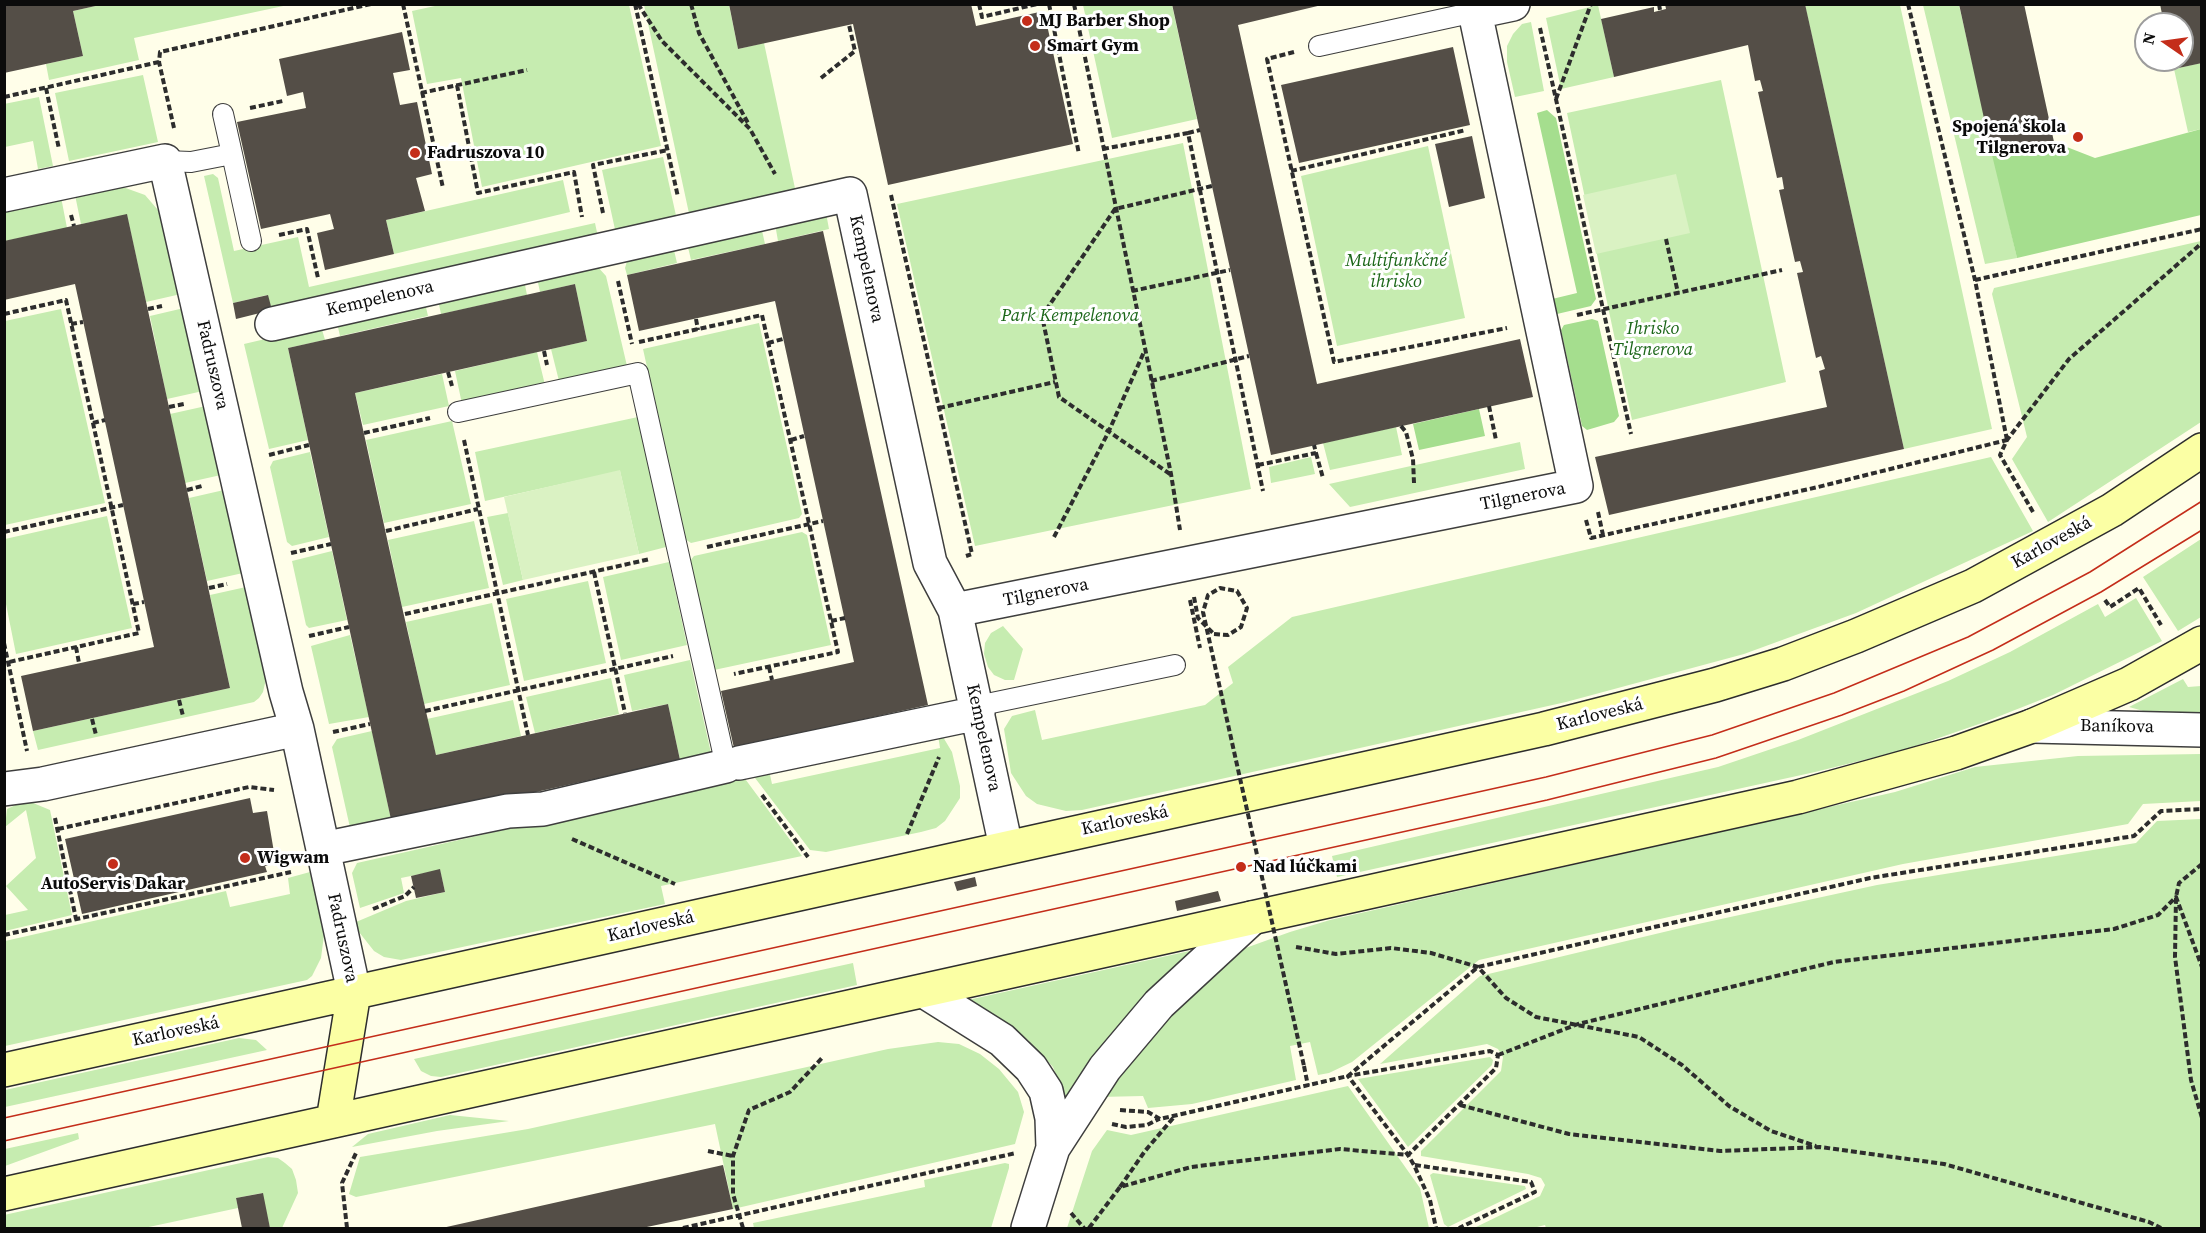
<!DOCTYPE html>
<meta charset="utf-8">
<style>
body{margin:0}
#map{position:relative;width:2206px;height:1233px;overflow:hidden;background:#fffee9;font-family:"Source Serif 4",serif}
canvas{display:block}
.frame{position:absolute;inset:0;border:6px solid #0b0b0b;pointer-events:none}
.north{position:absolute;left:2134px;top:12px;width:60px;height:60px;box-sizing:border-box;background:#fff;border:2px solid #9d9d9d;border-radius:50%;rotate:283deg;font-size:16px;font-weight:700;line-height:24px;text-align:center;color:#0b0b0b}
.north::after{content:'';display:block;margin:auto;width:21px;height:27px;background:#c42d1a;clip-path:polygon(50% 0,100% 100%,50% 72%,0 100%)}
</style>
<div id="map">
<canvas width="2206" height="1233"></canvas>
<div class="frame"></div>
<div class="north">N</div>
</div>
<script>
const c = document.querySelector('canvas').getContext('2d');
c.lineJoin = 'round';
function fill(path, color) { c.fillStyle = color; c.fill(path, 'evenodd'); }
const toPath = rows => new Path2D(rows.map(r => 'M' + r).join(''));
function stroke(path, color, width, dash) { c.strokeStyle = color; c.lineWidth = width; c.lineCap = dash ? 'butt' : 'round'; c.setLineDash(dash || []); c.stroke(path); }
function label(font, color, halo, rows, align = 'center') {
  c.font = font + ' "Source Serif 4",serif'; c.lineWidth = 6; c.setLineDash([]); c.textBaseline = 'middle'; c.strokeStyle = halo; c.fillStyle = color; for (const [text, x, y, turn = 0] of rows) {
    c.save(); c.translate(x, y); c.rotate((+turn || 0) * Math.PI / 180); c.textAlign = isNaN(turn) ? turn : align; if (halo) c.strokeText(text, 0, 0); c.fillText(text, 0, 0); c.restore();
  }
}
const green = toPath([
 [104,4,288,5,134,38,139,60,49,80,46,64,83,56,73,11],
 [444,4,629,5,661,146,482,187,461,78,427,84,412,11],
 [644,5,729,5,738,49,764,43,796,193,690,218],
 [1083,5,1172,5,1197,119,1112,138],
 [1598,5,1614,77,1561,89,1546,18],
 [1805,5,1900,5,1992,429,1904,449],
 [1923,5,1959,5,2017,258,1985,264],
 [1531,22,1544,91,1515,97,1507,62,1507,46,1513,34,1522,24],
 [2201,63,2201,129,2188,132,2174,69],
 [143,75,158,142,69,161,55,93],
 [1721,80,1786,382,1632,420,1567,113],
 [39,97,53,166,38,169,33,141,5,147,4,104],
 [1183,143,1251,489,975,546,897,204],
 [1428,146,1465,318,1337,346,1301,176],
 [663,157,677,220,616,234,602,170],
 [213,174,218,178,234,251,298,237,309,287,595,223,598,237,272,310,267,295,233,303,204,176],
 [563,180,570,212,394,254,386,220],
 [120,186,145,195,164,217,181,294,146,302,127,215,81,224,75,195],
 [61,197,67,228,5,241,4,209],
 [826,213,829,229,778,241,775,224],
 [761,226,765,244,691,260,687,243],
 [2201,241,2201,422,2048,522,2012,459,2027,437,1992,294,1994,288],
 [673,246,677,263,627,275,625,268,628,258],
 [597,266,606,276,627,366,559,381,551,349,587,341,575,284,540,292,537,278],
 [524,280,527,295,441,314,438,300],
 [425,303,428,316,340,336,337,323],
 [184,308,203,391,167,399,150,316],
 [61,309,105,503,5,525,5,321],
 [759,323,802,514,799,518,691,543,685,539,643,349],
 [321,326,325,340,288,348,308,440,269,449,244,344],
 [537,352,545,385,462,404,455,371],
 [442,374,449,406,363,425,355,393],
 [206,406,221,475,185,483,170,414],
 [638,417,666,547,639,554,620,471,485,501,475,452],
 [452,421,471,504,384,523,366,440],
 [1396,427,1402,455,1330,470,1323,443],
 [1520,442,1525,469,1350,507,1329,484],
 [310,452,329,537,292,546,287,542,270,467,273,461],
 [1311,457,1315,474,1271,483,1269,467],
 [1991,457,2033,531,1856,613,1744,654,1566,702,1082,810,1066,811,1037,804,1026,796,1011,773,1004,729,1012,716,1035,710,1042,740,1205,705,1233,683,1228,667,1292,617],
 [224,490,243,573,207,581,189,498],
 [508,513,523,580,503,585,487,517],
 [107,516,132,628,16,654,5,599,5,539],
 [474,521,489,588,402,607,388,540],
 [802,532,807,535,831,645,714,670,690,561,694,556],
 [2201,539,2201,617,2178,631,2143,577],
 [332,551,347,620,309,628,306,625,292,561],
 [669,562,687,645,621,660,603,577],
 [588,581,606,663,524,681,506,599],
 [246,587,266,679,263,692,259,698,254,702,38,750,33,731,230,688,210,595],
 [2136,598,2162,641,2053,695,1982,723,1904,750,1815,772,1337,877,1332,856,1718,767,1798,740,1948,681,2010,652,2098,604,2105,617],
 [492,603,510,685,424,704,406,622],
 [1003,626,1023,649,1014,680,1005,680,994,675,988,667,984,654,985,643,991,633],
 [350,635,369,717,329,724,311,646],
 [690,660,711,753,680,760,668,704,632,711,624,675],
 [611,678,619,714,535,733,526,697],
 [2183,679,2188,687,2201,686,2201,712,2147,712,2129,707],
 [513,700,521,736,436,755,427,719],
 [372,731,392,824,351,832,332,747,337,739],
 [938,735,943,737,952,752,960,786,960,798,945,821,936,828,921,832,826,852,810,850,752,774,769,770,772,784,940,748],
 [2201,754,2201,801,2143,804,2128,824,1903,864,1479,960,1352,1062,1329,1073,1318,1075,1310,1042,1290,1046,1296,1080,1192,1104,1148,1108,1143,1096,1099,1097,1189,993,1240,950,1290,932,1330,920,1895,792,1975,767,2078,756],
 [743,776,802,856,661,886,665,904,401,960,384,957,374,951,359,932,356,922,406,901,445,892,440,870,401,878,404,893,360,908,352,873,357,863],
 [26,800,50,810,72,915,5,931,5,915,28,910,6,886,36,858,26,810,5,827,7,809],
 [2201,819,2201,1228,1546,1228,1545,1225,1533,1228,1474,1228,1540,1196,1545,1185,1541,1178,1528,1174,1421,1156,1421,1151,1501,1071,1503,1057,1498,1049,1487,1044,1380,1064,1480,976,1689,926,1877,885,2136,843,2157,821],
 [310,872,324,935,321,958,312,976,307,980,5,1046,5,941,226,891,230,907,290,894,288,878],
 [1194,950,1064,1112,1063,1092,1053,1067,1028,1040,968,1000],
 [853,963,857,985,441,1077,431,1076,421,1071,414,1059],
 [239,1038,256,1040,267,1050,5,1107,5,1090],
 [938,1042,959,1044,980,1054,999,1069,1018,1092,1024,1112,1015,1144,733,1209,715,1124,356,1197,349,1194,360,1157,528,1129,888,1049],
 [1490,1057,1493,1060,1492,1065,1408,1147,1358,1079],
 [1348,1086,1420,1188,1429,1228,1067,1228,1092,1151,1107,1130,1131,1135],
 [450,1115,509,1121,437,1131,352,1147,368,1134],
 [78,1133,79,1139,5,1166,5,1149],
 [268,1157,278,1158,285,1163,292,1169,296,1180,298,1193,282,1228,270,1228,262,1193,236,1198,238,1208,144,1228,5,1228,4,1215],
 [1005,1163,1009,1164,1009,1168,991,1228,754,1228,753,1223,925,1187,924,1180],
 [1433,1173,1525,1186,1526,1189,1448,1227,1444,1224,1430,1175]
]);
const forest = toPath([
 [1547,110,1556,118,1596,299,1591,306,1557,314,1552,310,1548,300,1577,293,1537,113],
 [2201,129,2201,215,2017,258,1992,155,2054,142,2095,158],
 [1592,319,1598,321,1619,416,1614,422,1587,430,1582,426,1561,330,1564,325],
 [1479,409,1485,436,1419,450,1413,424]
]);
const pitch = toPath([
 [1676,174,1690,233,1596,254,1583,195],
 [620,470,639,554,523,580,504,497]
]);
const building = toPath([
 [4,4,100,4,100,5,73,11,83,56,4,73],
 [729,4,971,4,976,26,1044,11,1073,144,888,185,853,24,738,49],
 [1172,4,1326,4,1238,25,1317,384,1520,339,1533,397,1271,455],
 [1665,4,1805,4,1904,449,1609,515,1595,457,1827,407,1819,371,1825,369,1821,356,1816,358,1797,273,1803,272,1800,261,1795,262,1779,190,1784,189,1782,177,1777,178,1758,92,1763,91,1760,80,1755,81,1748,45,1614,77,1601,19,1654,7,1654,12,1666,9],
 [1959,4,2024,4,2054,142,1992,155],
 [2160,4,2202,4,2202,63,2174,69,2172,60,2182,60,2182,24,2164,24],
 [402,32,410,70,393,73,400,105,417,102,432,174,416,178,425,211,386,220,394,254,325,270,317,233,334,229,330,214,261,229,237,122,306,108,303,92,287,96,279,59],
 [1453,47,1470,125,1299,163,1281,85],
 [1472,136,1485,198,1449,207,1435,144],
 [127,214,230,688,33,731,21,676,154,647,75,284,4,300,4,241],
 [823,231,928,705,734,748,721,691,854,662,775,301,639,331,627,275],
 [575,284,587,341,355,393,402,607,436,755,668,704,680,760,392,824,288,348],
 [268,295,272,310,236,319,233,303],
 [250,798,253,813,267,811,276,864,265,866,267,872,82,914,65,839],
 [440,869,445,892,416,898,411,876],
 [975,877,977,886,957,891,954,882],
 [1218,891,1221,901,1177,911,1175,901],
 [723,1165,733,1209,642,1228,442,1228],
 [263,1193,270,1228,242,1228,236,1198]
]);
const path = toPath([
 [403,4,443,188],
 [635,4,678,197],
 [638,4,662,41,750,129,775,174],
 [691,4,699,33,749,125],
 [979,4,982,17,1037,4],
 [1049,4,1079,154],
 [1074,4,1171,474,1180,530],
 [1659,4,1660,10],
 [1908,4,1975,280,2007,440],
 [1540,28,1631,434],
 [1294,52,1267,59,1334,362,1507,328],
 [821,78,855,51,849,25],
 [457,85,478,193,574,172,582,217],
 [46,88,59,149],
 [421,93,527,70],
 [4,97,159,62],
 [1556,99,1591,4],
 [250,108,283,101],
 [174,128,159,62,160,52,371,4],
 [1188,133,1200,130],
 [1103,149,1188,133,1263,491],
 [1291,171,1466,130],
 [891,195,972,554,966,556],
 [603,213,593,165,668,150],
 [71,215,74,226],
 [279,235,307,229,318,278],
 [1666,239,1678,293],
 [1975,280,2202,229],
 [618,281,632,344],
 [1132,291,1230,270],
 [148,309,162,306],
 [4,314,66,300,139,633,9,662],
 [1577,315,1782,270],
 [696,319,698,330],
 [71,324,83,322],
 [639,342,762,315,838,652,734,674],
 [768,343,783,339],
 [544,351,547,365],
 [448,372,452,386],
 [1151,381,1249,356],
 [1489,406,1496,440],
 [169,407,184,404],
 [939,408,1055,382],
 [93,423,105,420],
 [1401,426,1406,432,1413,459,1414,483],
 [364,433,430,418],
 [464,440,528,735],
 [791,440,804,436],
 [1316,453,1323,478],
 [269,455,309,445],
 [1258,465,1316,453,1314,445],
 [1170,474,1059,397,1042,316,1115,209,1212,186],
 [187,490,202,486],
 [1598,512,1603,535],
 [2033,512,2000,455,2007,440,2069,359,2202,243],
 [1586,520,1591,538,1818,487,2007,440],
 [386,531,478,509],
 [4,532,123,505],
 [1054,537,1108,433,1144,352],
 [707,547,823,521],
 [291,553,331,544],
 [594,572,625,713],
 [209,588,227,584],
 [1194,597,1198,618,1214,634],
 [1190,600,1200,648],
 [2105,600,2110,607,2139,588,2161,625],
 [133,604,144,602],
 [405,614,650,559],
 [831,621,845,618],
 [309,636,349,627],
 [4,643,27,751],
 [76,647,79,663],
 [769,667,772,680],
 [179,700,183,716],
 [425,711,673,656],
 [92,719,96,735],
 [333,732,370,724],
 [762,795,808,857],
 [55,818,76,919],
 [58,829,249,787,274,790],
 [907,834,939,757],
 [572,839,675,884],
 [2202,864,2179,883,2176,897,2175,957,2191,1080,2202,1118],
 [373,909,405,896,414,887],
 [4,935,291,872],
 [1296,947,1336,954,1391,948,1431,953,1478,967,1506,998,1536,1017,1639,1037,1682,1065,1729,1106,1771,1131,1816,1146],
 [1498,1055,1578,1024,1834,962,2114,929,2158,915,2176,897,2202,967],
 [1304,1066,1308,1086],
 [1460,1105,1569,1134,1720,1151,1820,1147,1944,1164,2149,1222,2161,1228],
 [1120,1110,1148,1112,1160,1119,1348,1076,1478,967,1870,878,2134,836,2161,811,2202,809],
 [1112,1124,1126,1127,1147,1125,1159,1119],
 [708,1151,733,1156],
 [1415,1165,1531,1182,1535,1192,1459,1228],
 [1120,1187,1145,1151,1174,1117],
 [1071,1213,1084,1228],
 [347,1228,342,1183,356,1153],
 [683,1228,1016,1153],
 [743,1228,733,1194,733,1156,749,1110,790,1092,822,1058],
 [1089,1228,1120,1187,1191,1167,1340,1149,1408,1155,1496,1068,1498,1055,1490,1051,1348,1076,1408,1155,1414,1165,1430,1200,1436,1228]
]);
const lane = toPath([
 [1319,46,1475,12],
 [223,114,232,154],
 [165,161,191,162,232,154,251,241],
 [458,412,638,373,726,766],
 [977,706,1175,665]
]);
const street = toPath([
 [4,195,165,161,286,692,297,729,354,992],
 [272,324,850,194,930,563,955,610,1006,847],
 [955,610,1576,486,1475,12,1513,4],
 [2032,726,2202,730],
 [739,763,978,713],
 [4,789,43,784,297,729],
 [323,849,508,811,543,809,726,766],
 [924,991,1002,1040,1031,1068,1046,1091,1052,1118,1053,1148],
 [1028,1228,1053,1148,1105,1068,1159,1004,1252,918]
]);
const secondary = toPath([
 [4,1070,1544,729,1715,685,1783,664,1856,636,1973,586,2112,510,2202,450],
 [333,1121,354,992],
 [4,1194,1798,797,1956,753,2032,726,2129,684,2202,643]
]);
const tram = toPath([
 [4,1118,1546,777,1712,735,1834,693,1968,637,2090,572,2202,501],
 [4,1141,1547,800,1716,758,1842,715,1904,691,1993,650,2101,592,2202,530]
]);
const pathBridge = toPath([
 [1214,634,1228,635,1241,627,1247,608,1237,591,1220,588,1208,595,1203,612,1304,1066]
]);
const markers = [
 [1027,21,6,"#c42d1a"],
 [1035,46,6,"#c42d1a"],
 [2078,137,6,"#c42d1a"],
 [415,153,6,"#c42d1a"],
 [245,858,6,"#c42d1a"],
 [113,864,6,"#c42d1a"],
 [1241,867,6,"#c42d1a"]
];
const poiNames = [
 ["MJ Barber Shop",1039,21],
 ["Smart Gym",1047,46],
 ["Spojená škola",2066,127,"right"],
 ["Tilgnerova",2066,148,"right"],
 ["Fadruszova 10",427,153],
 ["Wigwam",257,858],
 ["Nad lúčkami",1253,867],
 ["AutoServis Dakar",113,884,"center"]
];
const parkNames = [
 ["Multifunkčné",1396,261],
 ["ihrisko",1396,282],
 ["Park Kempelenova",1070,316],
 ["Ihrisko",1653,329],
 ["Tilgnerova",1653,350]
];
const streetNames = [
 ["Kempelenova",866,269,78],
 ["Kempelenova",380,299,-13],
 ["Fadruszova",212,365,77],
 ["Tilgnerova",1523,497,-11],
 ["Karloveská",2052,543,-29],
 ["Tilgnerova",1046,593,-11],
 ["Karloveská",1600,715,-14],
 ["Baníkova",2117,727,1],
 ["Kempelenova",983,738,78],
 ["Karloveská",1125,821,-12],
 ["Karloveská",651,927,-13],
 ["Fadruszova",342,938,78],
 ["Karloveská",176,1032,-12]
];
fill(green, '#c6ecb0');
fill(forest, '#a5de8e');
fill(pitch, '#daf2c3');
fill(building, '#544e47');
stroke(lane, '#3e3e3e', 22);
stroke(street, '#3e3e3e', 36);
stroke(secondary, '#2d2d2d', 36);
stroke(path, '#2d2d2d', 4, [6, 3]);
stroke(lane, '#fff', 20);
stroke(street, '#fff', 33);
stroke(secondary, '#fbffa4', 33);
stroke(tram, '#c42d1a', 1.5);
stroke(pathBridge, '#2d2d2d', 4, [6, 3]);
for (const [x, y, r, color] of markers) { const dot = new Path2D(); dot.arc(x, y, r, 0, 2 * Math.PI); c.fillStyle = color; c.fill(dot); stroke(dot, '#fff', 2); }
label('bold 18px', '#0b0b0b', '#fff', poiNames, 'left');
label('italic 18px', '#1b6618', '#fff', parkNames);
label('18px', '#0b0b0b', '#fff', streetNames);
</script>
